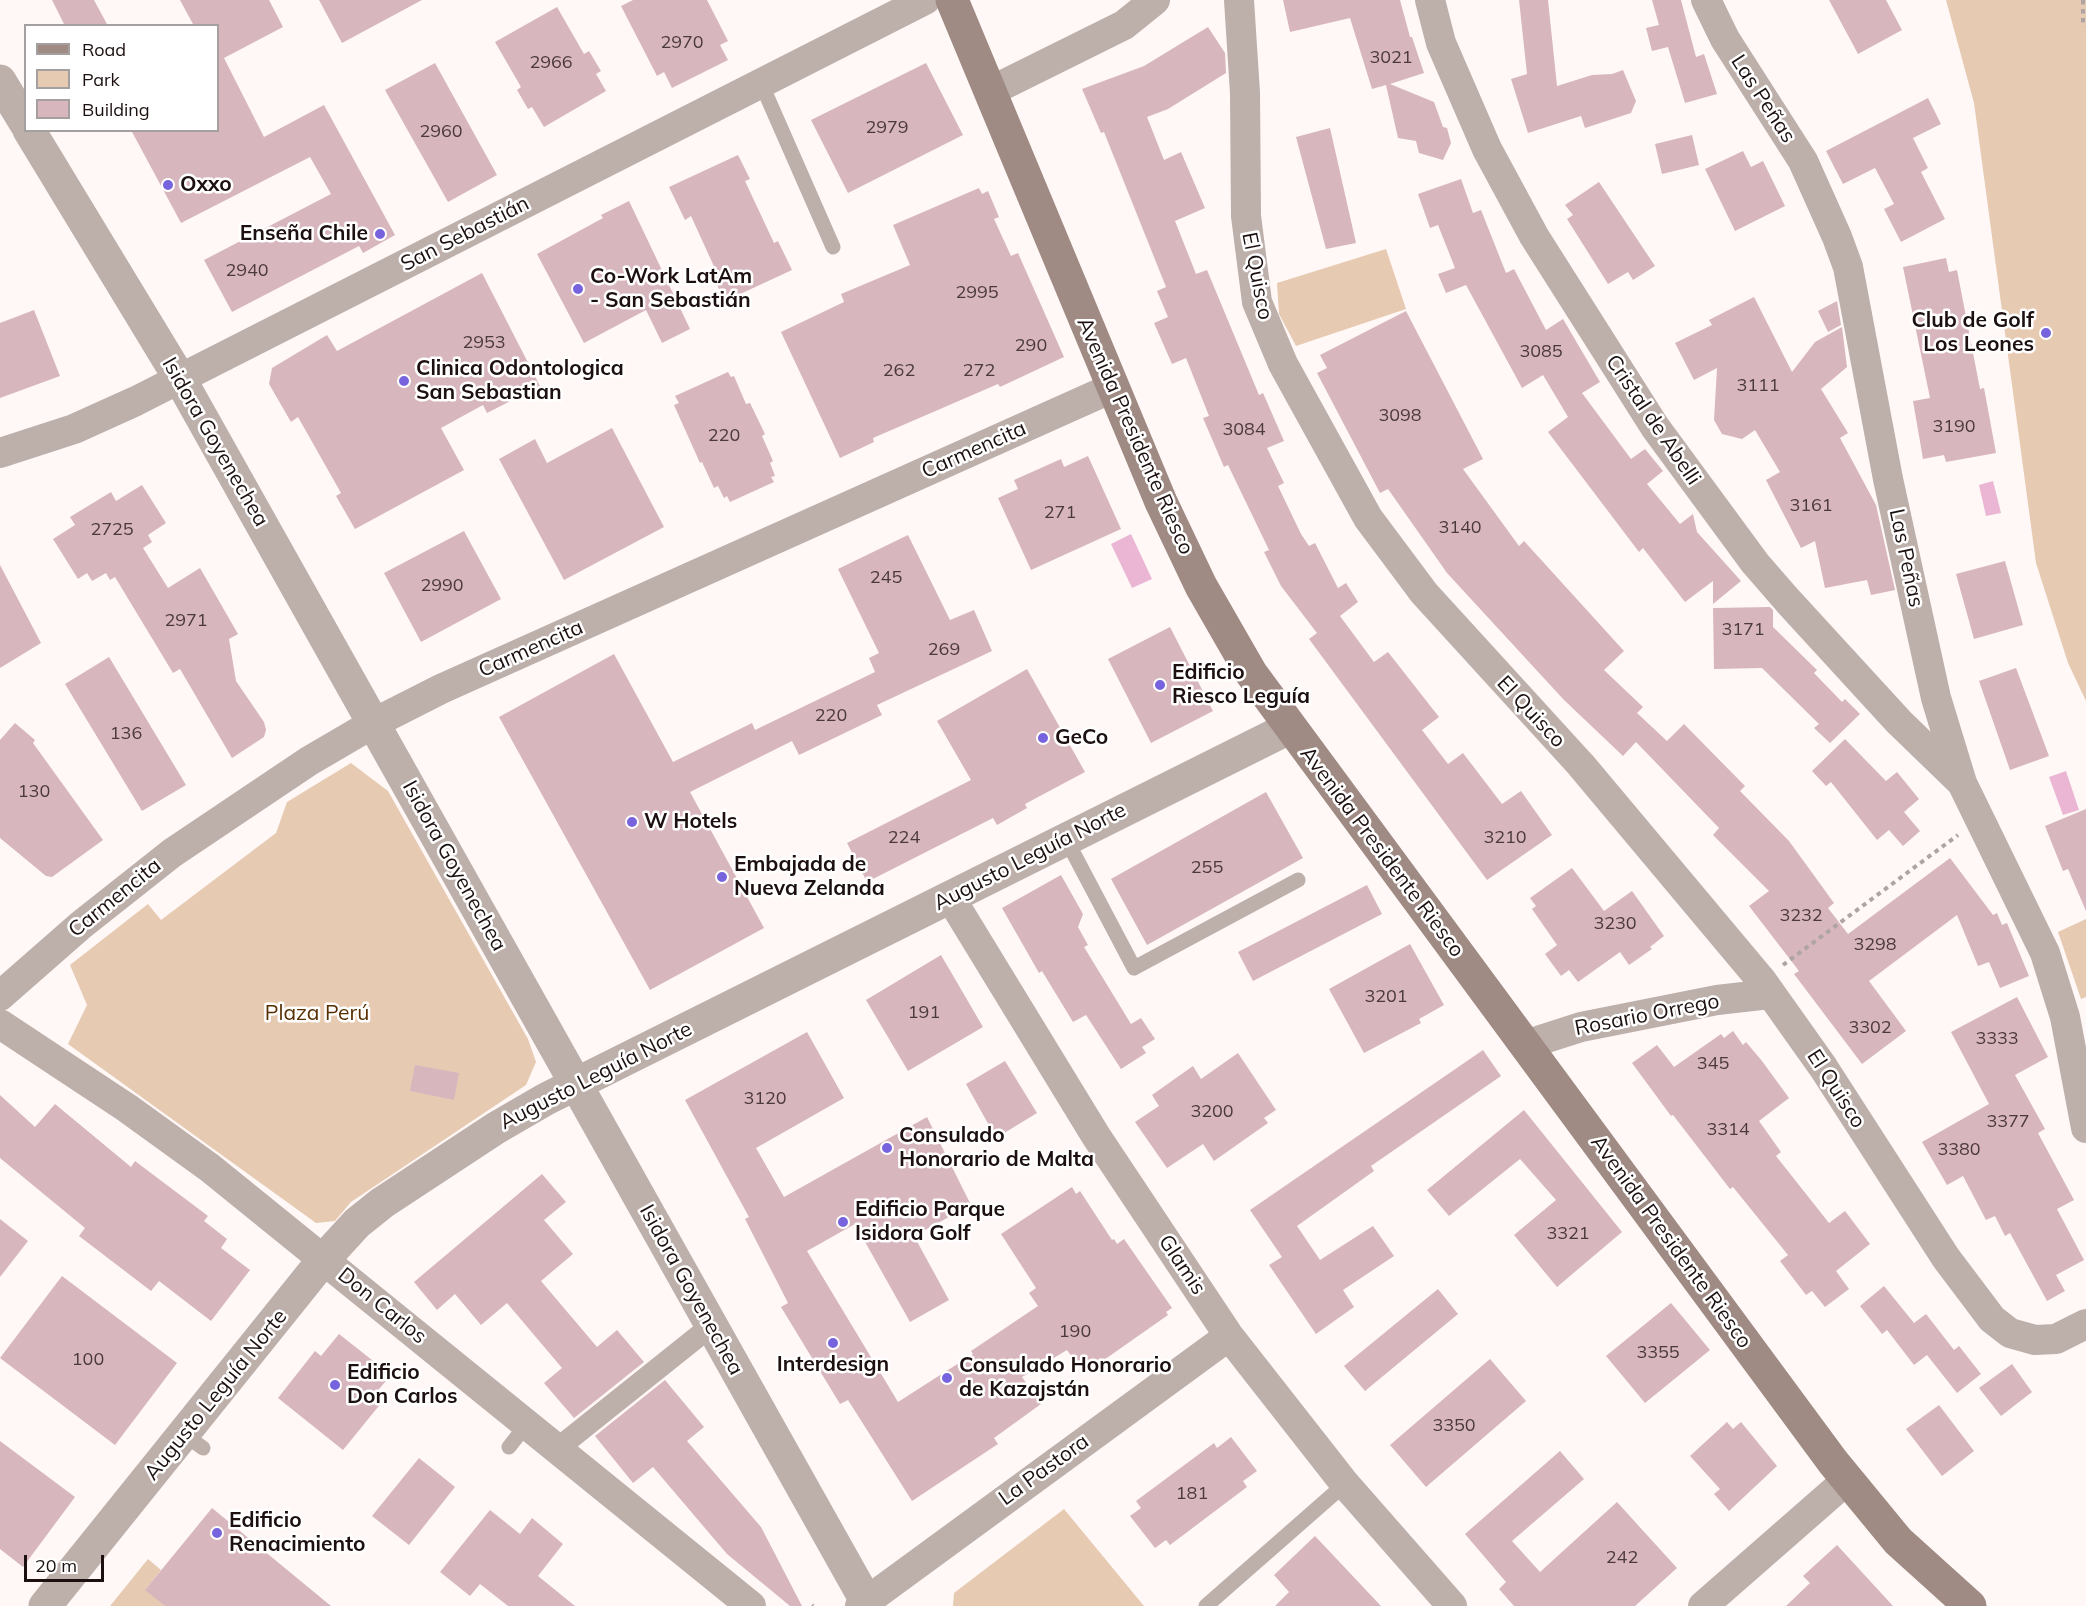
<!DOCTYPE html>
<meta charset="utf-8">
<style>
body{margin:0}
#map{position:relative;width:2086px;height:1606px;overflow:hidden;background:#fff8f7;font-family:Mulish,sans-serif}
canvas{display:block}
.legend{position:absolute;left:24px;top:24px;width:195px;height:108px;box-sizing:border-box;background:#fff;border:2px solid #a4a09f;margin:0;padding:8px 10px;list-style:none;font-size:18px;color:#1c1110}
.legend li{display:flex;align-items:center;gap:12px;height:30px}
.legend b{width:30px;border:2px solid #a4a09f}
.scale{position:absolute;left:24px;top:1555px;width:80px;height:27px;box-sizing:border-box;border:3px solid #1c1110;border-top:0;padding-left:8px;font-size:18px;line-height:21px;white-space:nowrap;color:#1c1110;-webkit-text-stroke:4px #fff;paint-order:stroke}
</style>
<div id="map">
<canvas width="2086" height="1606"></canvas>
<ul class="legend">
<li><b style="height:8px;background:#9f8b83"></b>Road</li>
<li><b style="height:16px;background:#e7cab2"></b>Park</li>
<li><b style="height:16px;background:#d8b6be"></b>Building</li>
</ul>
<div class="scale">20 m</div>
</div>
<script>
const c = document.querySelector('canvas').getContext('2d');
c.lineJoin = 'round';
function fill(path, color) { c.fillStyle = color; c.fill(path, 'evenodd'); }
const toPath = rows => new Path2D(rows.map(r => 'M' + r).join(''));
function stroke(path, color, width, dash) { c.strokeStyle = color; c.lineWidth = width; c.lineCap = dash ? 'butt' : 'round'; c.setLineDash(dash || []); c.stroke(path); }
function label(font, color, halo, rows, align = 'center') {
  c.font = font + ' Mulish,sans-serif'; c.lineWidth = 5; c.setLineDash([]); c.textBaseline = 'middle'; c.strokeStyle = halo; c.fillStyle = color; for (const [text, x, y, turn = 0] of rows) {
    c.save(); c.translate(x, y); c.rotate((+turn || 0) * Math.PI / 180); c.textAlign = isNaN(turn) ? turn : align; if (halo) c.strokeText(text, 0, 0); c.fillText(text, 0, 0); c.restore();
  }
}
const green = toPath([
 [1946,0,2086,0,2086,701,2068,663,2036,563,1974,103],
 [1386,249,1406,309,1296,346,1279,314,1277,283],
 [351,763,388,791,528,1039,536,1062,526,1085,351,1202,335,1221,316,1223,68,1044,87,1005,70,965,148,904,161,920,276,833,287,802],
 [2086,919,2086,997,2081,999,2058,932],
 [1064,1509,1144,1606,953,1606,954,1593],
 [148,1559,161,1570,146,1589,165,1606,110,1606]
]);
const water = toPath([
 [1993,481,2001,513,1986,516,1979,485],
 [1131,534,1152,579,1132,588,1111,544],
 [2066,771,2079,810,2063,815,2049,777]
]);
const building = toPath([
 [52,0,94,0,108,26,65,26],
 [180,0,269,0,283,27,224,58,264,137,324,105,395,235,363,253,359,246,232,312,204,260,331,194,310,157,181,223,131,130,218,130,218,26,194,26],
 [319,0,422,0,342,43],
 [633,0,707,0,728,41,720,45,728,60,672,88,664,72,657,76,621,6],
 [1283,0,1400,0,1410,37,1412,37,1424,73,1390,84,1434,102,1443,127,1447,128,1451,143,1443,160,1419,153,1416,141,1398,138,1386,85,1372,89,1350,18,1290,32],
 [1519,0,1548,0,1557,86,1592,75,1612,74,1623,70,1636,101,1631,113,1585,128,1581,116,1528,133,1511,79,1527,74],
 [1652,0,1681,0,1696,57,1704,54,1717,94,1685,103,1668,47,1652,51,1646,28,1659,25],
 [1829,0,1886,0,1902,30,1858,54],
 [557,7,584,54,589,51,601,71,596,74,606,91,544,127,532,107,528,109,517,90,521,87,495,42],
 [1208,27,1225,53,1226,73,1168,109,1147,117,1164,160,1181,152,1205,208,1175,221,1196,274,1207,270,1259,395,1263,393,1284,441,1267,448,1284,483,1278,486,1301,534,1309,546,1315,543,1338,588,1346,583,1358,602,1340,616,1374,662,1388,652,1439,717,1422,730,1448,764,1463,753,1502,804,1521,791,1552,835,1487,880,1309,639,1317,633,1281,586,1264,552,1269,550,1228,465,1224,467,1203,418,1209,416,1186,358,1172,364,1154,323,1168,317,1157,291,1166,287,1104,132,1101,133,1082,89,1144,66],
 [435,63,497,175,448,202,385,90],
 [926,63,963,135,848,193,811,120],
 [1928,98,1941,124,1913,138,1928,168,1921,172,1945,219,1901,242,1884,209,1894,204,1875,168,1843,184,1826,151],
 [1330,128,1356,243,1326,249,1296,137],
 [1692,135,1699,165,1662,174,1655,144],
 [1743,151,1751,167,1763,161,1785,206,1735,231,1705,169],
 [738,155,750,179,745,181,774,243,778,241,792,270,725,301,712,275,717,273,691,216,685,220,669,187],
 [1461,179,1473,213,1481,210,1506,273,1514,269,1546,330,1563,319,1600,382,1582,393,1631,459,1645,449,1663,471,1647,484,1680,524,1693,514,1697,532,1741,581,1713,604,1713,581,1685,602,1643,548,1639,552,1548,432,1568,417,1543,375,1522,388,1466,285,1446,293,1438,274,1455,268,1438,225,1430,228,1418,194],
 [1599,182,1655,266,1633,280,1628,272,1608,284,1567,219,1573,215,1565,205],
 [979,188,982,194,988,191,999,217,994,219,1011,256,1018,253,1064,357,1000,387,998,384,873,438,874,442,840,458,781,332,844,302,841,294,910,265,893,225],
 [629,201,690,329,662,343,646,310,584,343,537,254,603,218,601,215],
 [1946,258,1949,272,1957,270,1980,389,1984,388,1996,453,1946,462,1944,455,1923,459,1913,401,1930,398,1903,267],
 [482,273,540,386,487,413,483,405,441,428,464,470,355,529,336,496,341,493,298,417,291,422,269,384,272,368,327,335,337,351],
 [1754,297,1792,372,1815,342,1842,327,1847,367,1821,389,1848,433,1840,438,1876,505,1895,590,1871,595,1867,580,1825,588,1815,541,1801,548,1766,480,1780,472,1755,430,1742,439,1722,434,1714,420,1717,368,1694,380,1675,343,1712,325,1709,320],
 [1837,301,1841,325,1828,332,1818,311],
 [34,310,60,376,0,398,0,323],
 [1406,311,1483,459,1463,469,1519,546,1524,541,1624,651,1604,670,1643,707,1637,713,1667,741,1684,724,1745,786,1740,791,1789,841,1834,903,1828,908,1848,934,1950,858,1993,915,1997,913,2002,925,2007,923,2029,976,2000,988,1989,962,1978,966,1957,915,1869,981,1906,1031,1862,1064,1794,974,1799,971,1749,906,1769,891,1713,835,1719,828,1636,742,1623,756,1564,700,1447,573,1388,489,1380,493,1317,373,1327,368,1320,355],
 [728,372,731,377,734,376,746,404,750,403,765,434,762,436,773,461,770,463,775,476,771,477,774,482,730,502,727,496,724,498,718,486,714,488,702,462,700,463,674,405,679,403,675,396],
 [612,428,664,527,564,580,499,459,535,439,547,463],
 [1088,456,1121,529,1031,570,998,498,1018,489,1014,480,1061,459,1064,467],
 [142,485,166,523,148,535,152,542,143,548,168,588,200,568,238,634,229,639,236,681,264,722,266,730,264,737,232,758,180,669,173,673,115,577,110,580,106,573,92,581,87,573,78,579,53,539,75,525,70,517,111,492,116,501],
 [464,531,501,599,421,642,384,573],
 [908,535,950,620,974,610,992,651,877,705,882,715,799,755,792,741,690,792,764,928,650,990,499,717,614,654,673,762,752,723,755,730,875,672,869,658,879,653,838,569],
 [2005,561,2023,625,1974,639,1956,574],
 [0,565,41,643,0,668],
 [1770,607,1773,610,1773,627,1817,670,1814,673,1842,702,1845,699,1860,714,1830,743,1814,728,1819,724,1762,668,1714,669,1713,608],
 [1170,627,1213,711,1151,743,1108,659],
 [109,657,186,785,142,811,65,684],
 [2016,668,2049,756,2010,770,1979,681],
 [1027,669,1085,772,1025,804,1027,808,997,825,993,818,867,882,847,843,971,780,937,721],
 [15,723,35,740,33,743,103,840,52,877,46,876,0,838,0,740],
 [1845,739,1886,781,1897,772,1919,799,1904,812,1920,831,1903,846,1889,830,1877,840,1831,782,1826,786,1812,771],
 [1266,792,1303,858,1147,945,1111,879],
 [2086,809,2086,911,2068,869,2063,871,2045,826],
 [1572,868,1604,911,1632,891,1664,936,1650,947,1652,949,1629,965,1620,952,1578,982,1569,970,1561,976,1545,954,1557,945,1532,909,1536,906,1530,898],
 [1061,875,1083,914,1078,927,1088,945,1084,947,1131,1024,1141,1018,1155,1039,1142,1047,1146,1053,1121,1069,1086,1015,1073,1022,1042,971,1039,973,1002,908],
 [1367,885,1382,914,1253,981,1238,952],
 [1410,944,1444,1005,1419,1019,1421,1023,1364,1053,1329,989],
 [941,955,983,1027,908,1071,866,1000],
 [2017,997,2048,1057,2015,1075,2045,1129,2038,1133,2074,1200,2057,1209,2084,1260,2056,1275,2065,1291,2047,1301,2010,1233,2005,1236,1995,1216,1986,1220,1963,1176,1947,1185,1922,1142,1989,1104,1951,1032],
 [1733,1031,1743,1045,1746,1042,1762,1061,1789,1098,1759,1121,1781,1152,1776,1156,1829,1223,1845,1211,1870,1244,1836,1271,1849,1289,1825,1307,1812,1291,1806,1295,1780,1261,1788,1255,1733,1187,1730,1189,1673,1115,1671,1116,1632,1063,1657,1045,1674,1067,1721,1034,1724,1038],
 [807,1032,844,1098,756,1148,784,1197,927,1117,971,1205,914,1236,949,1300,910,1322,855,1224,807,1251,898,1402,973,1354,971,1351,1038,1306,1029,1293,1036,1288,1001,1234,1072,1187,1076,1194,1080,1191,1112,1240,1114,1239,1117,1244,1124,1239,1172,1308,1166,1312,1168,1315,1084,1374,1067,1350,1022,1377,1041,1404,994,1438,998,1444,912,1501,848,1400,840,1404,781,1307,788,1303,745,1219,749,1217,685,1100],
 [1483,1050,1501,1076,1371,1166,1374,1171,1297,1226,1320,1260,1373,1226,1394,1256,1343,1290,1354,1307,1316,1334,1269,1265,1282,1257,1250,1210],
 [1238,1053,1276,1110,1264,1118,1268,1123,1214,1161,1203,1144,1167,1168,1135,1122,1159,1106,1152,1095,1193,1066,1201,1079],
 [1005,1061,1037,1113,996,1138,966,1084],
 [415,1065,459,1073,454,1100,410,1091],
 [0,1095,35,1127,55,1104,131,1167,135,1161,208,1216,204,1221,227,1239,221,1248,250,1270,211,1321,159,1281,151,1291,79,1236,85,1228,0,1158],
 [1524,1110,1622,1232,1557,1287,1514,1235,1556,1200,1520,1159,1449,1216,1427,1190],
 [542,1174,566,1202,544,1220,573,1254,541,1281,597,1347,617,1330,644,1362,574,1418,544,1383,562,1368,507,1303,481,1325,455,1294,437,1310,414,1282],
 [0,1219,28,1241,0,1277],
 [62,1276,177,1363,115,1445,0,1358],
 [1884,1286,1914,1323,1926,1314,1954,1350,1959,1346,1981,1374,1957,1393,1927,1355,1914,1365,1887,1330,1882,1334,1860,1306],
 [1438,1289,1458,1314,1365,1391,1344,1366],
 [1671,1303,1710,1350,1645,1403,1606,1356],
 [339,1334,391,1375,374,1395,382,1402,343,1450,278,1398,315,1351,321,1356],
 [1490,1359,1526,1401,1426,1487,1390,1445],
 [2012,1364,2032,1392,2001,1416,1979,1388],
 [665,1380,704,1427,687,1441,761,1527,802,1606,790,1606,727,1554,653,1467,633,1483,595,1436],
 [1939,1405,1974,1451,1942,1476,1906,1429],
 [1727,1422,1733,1429,1741,1422,1777,1466,1729,1511,1714,1494,1720,1489,1690,1456],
 [1231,1437,1257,1471,1243,1481,1247,1487,1170,1545,1166,1540,1155,1548,1130,1516,1141,1508,1136,1501,1214,1443,1217,1448],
 [0,1441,75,1497,23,1567,0,1549],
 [1560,1451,1584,1479,1512,1541,1540,1572,1617,1502,1677,1568,1635,1606,1514,1606,1499,1589,1506,1582,1465,1534],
 [419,1458,455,1487,409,1545,372,1516],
 [212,1508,331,1606,165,1606,145,1590],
 [490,1510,520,1534,532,1518,563,1544,538,1576,575,1606,508,1606,480,1584,470,1596,440,1572],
 [1315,1536,1381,1606,1275,1606,1289,1592,1274,1575],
 [1837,1545,1893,1606,1786,1606,1810,1583,1803,1576]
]);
const path = toPath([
 [2083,0,2083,23,2086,26],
 [1783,965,1958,835],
 [812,1605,813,1606]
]);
const service = toPath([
 [761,83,833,247],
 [1066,839,1134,968,1298,880],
 [185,1435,203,1448],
 [509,1447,527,1424],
 [1206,1606,1345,1484]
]);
const pedestrian = toPath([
 [557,1449,711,1326]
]);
const minor = toPath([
 [1239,0,1245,93,1246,216,1257,302,1283,364,1368,518,1424,593,1581,765,1762,981,1823,1067,1946,1258,1992,1319,2010,1333,2035,1340,2056,1339,2086,1324],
 [1430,0,1441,43,1487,149,1534,236,1655,427,1755,563,1788,601,1899,722,1960,781],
 [1706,0,1725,39,1803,161,1837,237,1848,267,1888,479,1936,698,1962,783,2045,953,2065,1017,2086,1128],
 [991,91,1124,25,1155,0],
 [0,453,74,429,136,401,925,0],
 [950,897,1096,1136,1229,1336,1345,1484,1452,1606],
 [0,996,81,925,172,853,309,761,374,723,441,689,1112,388],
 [0,1024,127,1108,210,1168,751,1606],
 [1525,1045,1581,1027,1717,1000,1770,994],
 [860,1606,1229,1336],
 [1703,1606,1847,1480]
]);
const tertiary = toPath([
 [0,81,26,124],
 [29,130,180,379,869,1606],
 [45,1606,324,1259,357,1223,382,1203,496,1128,546,1099,1289,728]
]);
const secondary = toPath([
 [952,0,1161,502,1201,586,1251,673,1833,1462,1898,1541,1970,1606]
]);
const markers = [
 [168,185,6,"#7763de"],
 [380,234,6,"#7763de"],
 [578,289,6,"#7763de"],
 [2046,333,6,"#7763de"],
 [404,381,6,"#7763de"],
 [1160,685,6,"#7763de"],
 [1043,738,6,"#7763de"],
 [632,822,6,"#7763de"],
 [722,877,6,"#7763de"],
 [887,1148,6,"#7763de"],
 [843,1222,6,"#7763de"],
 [833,1343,6,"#7763de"],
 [947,1378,6,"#7763de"],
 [335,1385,6,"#7763de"],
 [217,1533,6,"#7763de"]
];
const numberNames = [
 ["2970",682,43],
 ["3021",1391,58],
 ["2966",551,63],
 ["2979",887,128],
 ["2960",441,132],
 ["2940",247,271],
 ["2995",977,293],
 ["2953",484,343],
 ["290",1031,346],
 ["3085",1541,352],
 ["262",899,371],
 ["272",979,371],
 ["3111",1758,386],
 ["3098",1400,416],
 ["3190",1954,427],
 ["3084",1244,430],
 ["220",724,436],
 ["3161",1811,506],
 ["271",1060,513],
 ["3140",1460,528],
 ["2725",112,530],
 ["245",886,578],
 ["2990",442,586],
 ["2971",186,621],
 ["3171",1743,630],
 ["269",944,650],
 ["220",831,716],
 ["136",126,734],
 ["130",34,792],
 ["224",904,838],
 ["3210",1505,838],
 ["255",1207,868],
 ["3232",1801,916],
 ["3230",1615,924],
 ["3298",1875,945],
 ["3201",1386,997],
 ["191",924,1013],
 ["3302",1870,1028],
 ["3333",1997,1039],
 ["345",1713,1064],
 ["3120",765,1099],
 ["3200",1212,1112],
 ["3377",2008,1122],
 ["3314",1728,1130],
 ["3380",1959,1150],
 ["3321",1568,1234],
 ["190",1075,1332],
 ["3355",1658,1353],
 ["100",88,1360],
 ["3350",1454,1426],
 ["181",1192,1494],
 ["242",1622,1558]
];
const streetNames = [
 ["Las Peñas",1763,99,57],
 ["San Sebastián",465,234,-27],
 ["El Quisco",1257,276,79],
 ["Cristal de Abelli",1653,420,56],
 ["Avenida Presidente Riesco",1135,436,66],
 ["Isidora Goyenechea",215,442,60],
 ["Carmencita",974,450,-24],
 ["Las Peñas",1906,558,78],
 ["Carmencita",531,649,-24],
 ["El Quisco",1531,712,47],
 ["Avenida Presidente Riesco",1382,852,53],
 ["Augusto Leguía Norte",1030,857,-27],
 ["Isidora Goyenechea",454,866,61],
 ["Carmencita",115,898,-39],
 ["Rosario Orrego",1647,1015,-11],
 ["Augusto Leguía Norte",596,1076,-27],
 ["El Quisco",1836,1089,57],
 ["Avenida Presidente Riesco",1671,1242,54],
 ["Glamis",1182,1265,56],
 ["Isidora Goyenechea",691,1290,61],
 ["Don Carlos",382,1306,39],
 ["Augusto Leguía Norte",216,1395,-51],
 ["La Pastora",1044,1470,-36]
];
const poiNames = [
 ["Oxxo",180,185],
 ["Enseña Chile",368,234,"right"],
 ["Co-Work LatAm",590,277],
 ["- San Sebastián",590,301],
 ["Club de Golf",2034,321,"right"],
 ["Los Leones",2034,345,"right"],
 ["Clinica Odontologica",416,369],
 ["San Sebastian",416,393],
 ["Edificio",1172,673],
 ["Riesco Leguía",1172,697],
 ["GeCo",1055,738],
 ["W Hotels",644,822],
 ["Embajada de",734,865],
 ["Nueva Zelanda",734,889],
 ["Consulado",899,1136],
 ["Honorario de Malta",899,1160],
 ["Edificio Parque",855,1210],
 ["Isidora Golf",855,1234],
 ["Interdesign",833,1365,"center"],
 ["Consulado Honorario",959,1366],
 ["de Kazajstán",959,1390],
 ["Edificio",347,1373],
 ["Don Carlos",347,1397],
 ["Edificio",229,1521],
 ["Renacimiento",229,1545]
];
const parkNames = [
 ["Plaza Perú",317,1014]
];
fill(green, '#e7cab2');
fill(water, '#eab6d3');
fill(building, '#d8b6be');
stroke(path, '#ada4a3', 4, [4.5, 4.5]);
stroke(service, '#bdafaa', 15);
stroke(pedestrian, '#bdafaa', 22);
stroke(minor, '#bdafaa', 30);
stroke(tertiary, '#bdafaa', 33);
stroke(secondary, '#9f8b83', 33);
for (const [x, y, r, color] of markers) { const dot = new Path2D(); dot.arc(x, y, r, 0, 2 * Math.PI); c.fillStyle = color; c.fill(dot); stroke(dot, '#fff', 2); }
label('18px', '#4b3a3c', null, numberNames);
label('21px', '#1c1110', '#fff', streetNames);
label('bold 21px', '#1c1110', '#fff', poiNames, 'left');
label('21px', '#572e00', '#fff', parkNames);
</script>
